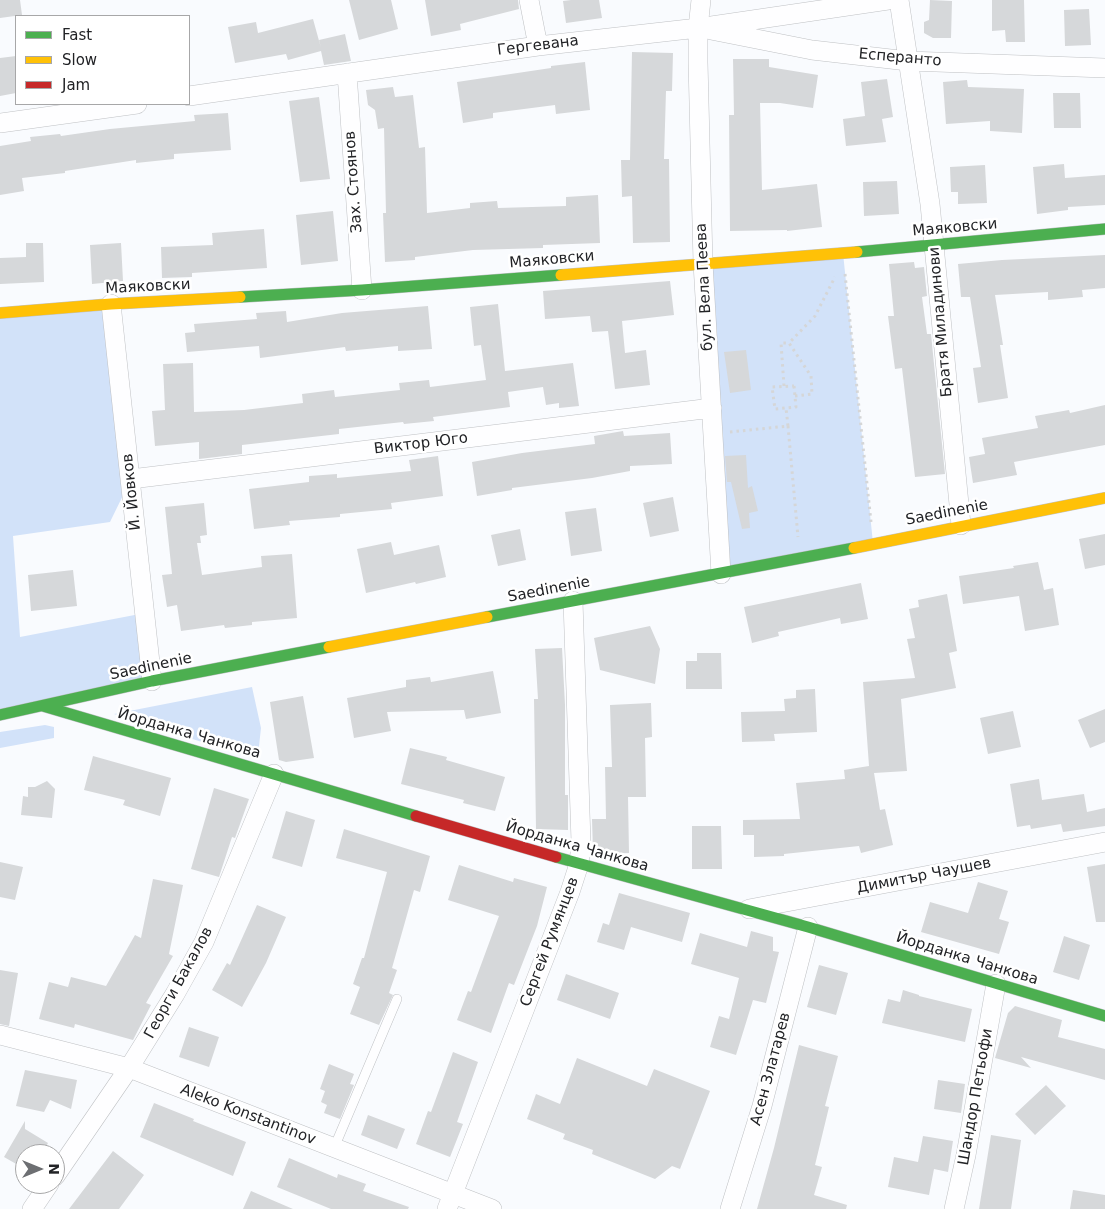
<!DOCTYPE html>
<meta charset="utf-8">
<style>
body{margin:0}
#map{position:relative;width:1105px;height:1209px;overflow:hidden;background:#f9fbfe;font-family:"DejaVu Sans",sans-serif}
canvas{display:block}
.legend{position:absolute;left:15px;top:15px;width:175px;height:90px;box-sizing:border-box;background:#fff;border:1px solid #a7a7a8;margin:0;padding:6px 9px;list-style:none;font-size:15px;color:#222326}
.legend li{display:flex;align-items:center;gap:10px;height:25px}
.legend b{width:25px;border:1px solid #a7a7a8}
.north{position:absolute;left:15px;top:1144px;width:50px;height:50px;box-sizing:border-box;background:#fff;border:1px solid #a7a7a8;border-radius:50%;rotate:90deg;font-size:14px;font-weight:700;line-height:20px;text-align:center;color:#222326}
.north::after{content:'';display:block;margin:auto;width:18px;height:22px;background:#6d6f72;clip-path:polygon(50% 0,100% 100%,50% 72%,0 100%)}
</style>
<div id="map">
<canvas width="1105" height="1209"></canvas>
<ul class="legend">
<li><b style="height:6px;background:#4caf50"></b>Fast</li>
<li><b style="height:6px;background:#ffc107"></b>Slow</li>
<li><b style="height:6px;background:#c62828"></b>Jam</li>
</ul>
<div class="north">N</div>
</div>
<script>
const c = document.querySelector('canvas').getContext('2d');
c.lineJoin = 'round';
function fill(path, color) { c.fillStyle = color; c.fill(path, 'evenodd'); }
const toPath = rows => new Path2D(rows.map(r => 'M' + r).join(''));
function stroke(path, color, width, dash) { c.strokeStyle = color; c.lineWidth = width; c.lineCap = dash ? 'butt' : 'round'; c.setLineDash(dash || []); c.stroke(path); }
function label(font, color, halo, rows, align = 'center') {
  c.font = font + ' "DejaVu Sans",sans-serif'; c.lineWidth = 5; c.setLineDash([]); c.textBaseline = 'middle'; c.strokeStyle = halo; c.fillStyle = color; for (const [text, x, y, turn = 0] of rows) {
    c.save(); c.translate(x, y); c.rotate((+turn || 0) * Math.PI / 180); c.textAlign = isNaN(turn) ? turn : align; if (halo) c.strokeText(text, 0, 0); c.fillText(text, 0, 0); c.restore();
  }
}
const green = toPath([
 [843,253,873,543,721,574,704,286,718,262],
 [111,304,131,479,110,522,13,536,20,637,145,613,152,681,0,713,0,313],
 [252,687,261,728,258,755,249,757,114,714],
 [45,725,54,727,54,738,0,748,0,732]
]);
const building = toPath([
 [0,0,20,0,22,15,0,18],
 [349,0,391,0,398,29,359,40],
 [425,0,518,0,519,9,460,24,461,30,431,36],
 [571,0,599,0,602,18,566,23,563,1],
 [930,0,952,1,951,38,933,38,924,33,924,22,929,20],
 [992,0,1024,0,1025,42,1006,42,1005,30,992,31],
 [1089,9,1091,45,1065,46,1064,10],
 [313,19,321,48,319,40,345,34,351,61,324,65,321,51,288,60,286,54,235,63,228,27,256,22,258,33],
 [632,52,673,53,672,91,666,91,664,159,669,159,670,242,633,243,632,196,622,197,621,160,630,160],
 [16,56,16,93,0,96,0,58],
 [733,59,769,59,769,67,818,75,813,108,780,103,760,103,762,190,817,184,822,227,787,231,787,230,730,231,729,115,734,115],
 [585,62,590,110,556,114,555,105,493,113,493,118,463,123,457,82,551,68,551,66],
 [887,79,893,117,882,119,886,142,846,146,843,119,865,116,861,82],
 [967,80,968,87,1024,89,1022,133,990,131,990,121,946,124,943,82],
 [393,87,395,97,413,95,419,148,425,147,427,213,470,208,470,203,497,201,498,208,566,206,566,197,598,195,600,243,543,245,543,248,473,250,415,257,415,260,385,262,383,213,386,213,384,128,378,129,375,110,368,105,366,90],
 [1053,93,1080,93,1081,128,1054,128],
 [319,97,330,179,300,182,289,101],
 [228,113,231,150,174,154,174,159,136,163,136,160,65,171,65,173,22,178,24,191,0,195,0,146,31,141,30,137,60,134,61,136,110,129,195,121,194,115],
 [1064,164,1065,178,1105,175,1105,205,1068,207,1068,210,1037,214,1033,167],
 [985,165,987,203,958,204,958,192,951,192,950,167],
 [897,181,899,214,864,216,863,182],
 [333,211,338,261,301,265,296,215],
 [264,229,267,268,192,273,192,277,162,278,161,247,213,245,212,233],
 [26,243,43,243,44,282,0,284,0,258,26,257],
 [121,243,123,281,92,284,90,245],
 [1105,255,1105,288,1082,290,1083,297,1048,300,1048,292,995,295,1003,345,1000,345,1008,398,978,403,973,368,981,367,970,297,961,297,958,264,1002,260],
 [914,262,915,268,924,267,927,296,922,297,927,334,931,334,945,474,915,477,902,368,895,369,888,316,894,316,889,264],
 [670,281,674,315,622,321,625,353,646,350,650,385,615,389,608,331,592,332,590,316,545,319,543,291],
 [498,304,505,371,573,363,579,406,559,408,559,403,546,405,543,387,508,392,510,407,433,417,434,421,404,424,403,422,339,429,339,434,242,445,242,454,199,459,199,442,155,446,152,411,165,410,163,364,193,363,194,412,244,410,303,403,302,394,334,390,335,397,400,390,399,383,429,380,430,387,486,380,481,345,474,346,470,307],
 [428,306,432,349,398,351,398,346,346,351,345,347,260,358,259,346,187,352,185,333,195,332,194,324,257,319,256,313,286,311,287,322,342,313],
 [746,350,751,390,730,393,724,352],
 [1105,405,1105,445,1014,462,1017,475,973,483,969,457,985,454,982,438,1038,428,1035,416,1069,410,1070,413],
 [623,431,624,436,670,433,672,464,630,466,630,471,592,478,512,488,512,490,477,496,472,462,522,453,595,444,594,436],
 [746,455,748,488,752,486,758,511,749,513,750,528,742,529,731,482,727,482,725,456],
 [438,456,443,496,391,503,392,509,340,514,340,517,289,521,290,525,254,529,249,489,309,482,309,476,337,474,337,478,411,471,409,460],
 [673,497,679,531,650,537,643,503],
 [204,503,207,535,200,536,201,543,197,543,202,575,262,567,261,556,292,554,297,618,252,622,252,625,225,628,224,625,181,631,177,605,167,607,162,575,172,574,165,507],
 [596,508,602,551,571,556,565,512],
 [520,529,526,560,498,566,491,535],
 [1105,534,1105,565,1085,569,1079,539],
 [391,542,394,555,439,545,446,577,416,584,415,582,366,593,357,549],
 [1038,562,1044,590,1053,588,1059,625,1025,631,1019,596,963,604,959,576,1014,568,1013,566],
 [73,570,77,606,31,611,28,575],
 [861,583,868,619,841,624,840,618,778,632,779,636,752,643,744,607],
 [947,594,957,651,949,653,956,688,901,699,907,771,874,773,880,810,885,809,893,845,861,853,859,846,784,854,784,856,754,857,754,835,743,835,743,820,800,819,796,783,845,779,844,770,869,766,863,682,915,678,907,639,915,638,909,609,919,607,918,600],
 [650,626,660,649,655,684,600,670,594,638],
 [562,648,565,705,565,795,568,795,568,830,536,829,534,699,538,699,535,649],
 [697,653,721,653,722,689,686,689,686,661,697,661],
 [493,671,501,713,466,719,464,710,387,712,391,731,354,738,347,698,406,687,406,680,430,677,431,682],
 [815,689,817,732,774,734,775,741,742,742,741,712,785,711,784,699,796,698,796,690],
 [303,696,314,758,286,762,279,760,270,702],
 [651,703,652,737,645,738,646,797,628,797,629,853,599,854,593,852,592,819,606,819,605,767,612,767,610,705],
 [1105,709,1105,742,1090,748,1078,720],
 [1013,711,1021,747,988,754,980,718],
 [410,748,447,757,446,760,505,777,495,811,463,803,464,800,401,784],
 [93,756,171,778,160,816,123,805,125,800,84,790],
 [1039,779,1042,800,1084,794,1087,812,1105,808,1105,826,1063,832,1061,824,1031,829,1030,825,1017,827,1010,784],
 [47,781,55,789,52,818,21,815,23,796,28,797,28,787,35,787],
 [214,788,249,799,235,838,232,837,219,877,191,869],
 [286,811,315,820,302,867,272,858],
 [692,826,721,826,722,869,692,869],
 [344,829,430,856,420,892,414,890,392,968,397,970,389,993,393,995,379,1025,350,1014,360,987,353,984,362,958,364,958,387,872,336,858],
 [0,862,23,867,15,900,0,897],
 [1105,864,1105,922,1096,922,1087,867],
 [459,865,513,882,514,878,547,887,537,926,514,985,509,983,491,1033,457,1020,468,991,471,992,499,916,448,900],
 [153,879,183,885,169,954,173,956,146,1003,151,1005,133,1040,75,1024,74,1028,39,1019,49,982,68,987,71,977,106,986,135,935,141,938],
 [978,882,1008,891,999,919,1009,922,999,954,921,932,930,902,968,913],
 [619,893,690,913,682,942,631,927,624,950,597,942,603,923,609,925],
 [257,905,286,917,266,963,242,1007,212,990,227,963,230,965],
 [751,931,773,937,773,951,779,952,766,1003,753,1000,736,1055,710,1047,719,1016,729,1019,739,978,691,964,700,933,747,947],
 [1064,936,1090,945,1079,980,1053,972],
 [819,965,848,973,836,1015,807,1007],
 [0,970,18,973,9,1026,0,1024],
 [566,974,619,993,610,1019,557,1000],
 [903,990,919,995,919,996,972,1009,965,1042,882,1023,888,999,900,1002],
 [1015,1006,1062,1020,1058,1037,1105,1049,1105,1080,1021,1057,1031,1068,995,1058,1008,1013],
 [189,1027,219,1037,209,1067,179,1057],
 [799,1045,838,1056,825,1106,829,1107,815,1165,822,1167,814,1195,847,1205,846,1209,757,1209,774,1148],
 [453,1052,478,1062,457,1122,463,1124,450,1157,416,1144,428,1111,431,1112],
 [577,1058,647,1086,654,1069,710,1091,680,1169,672,1166,655,1179,592,1154,593,1150,563,1139,565,1134,527,1119,536,1094,560,1104],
 [329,1064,354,1074,350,1084,354,1085,340,1119,324,1113,327,1105,321,1102,325,1091,320,1089],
 [25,1070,77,1080,71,1109,50,1100,44,1112,16,1106],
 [938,1080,965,1084,961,1113,934,1109],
 [1046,1085,1066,1106,1035,1135,1015,1114],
 [154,1103,194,1119,193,1121,246,1142,233,1176,140,1137],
 [368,1115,405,1129,397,1149,361,1135],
 [25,1121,25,1129,48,1143,42,1154,25,1154,25,1169,4,1157],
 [991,1135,1021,1140,1011,1209,979,1209],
 [923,1136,953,1141,948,1172,934,1169,929,1195,888,1187,894,1157,918,1162],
 [113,1151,144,1175,119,1209,69,1209],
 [289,1158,337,1178,338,1174,366,1184,363,1191,409,1207,408,1209,331,1209,277,1187],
 [1073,1190,1105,1195,1105,1209,1070,1209],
 [251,1191,293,1209,243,1209]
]);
const path = toPath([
 [845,274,871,522],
 [784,386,781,343,789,343],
 [794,386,796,407,775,409,772,387,794,386],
 [795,396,812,394,811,376,789,343,815,316,835,277],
 [788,426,798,537],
 [730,432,788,426,786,408]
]);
const lane = toPath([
 [334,1148,397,999]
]);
const street = toPath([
 [529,0,538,46],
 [701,0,698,28,698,62,703,263,721,574],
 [899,0,930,204,961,525],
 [711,30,812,50,908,61,1105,68],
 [347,73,362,290],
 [189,96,538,46,698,28,888,0],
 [0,123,137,104],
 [111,304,152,681],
 [131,479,712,408],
 [749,909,1105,842],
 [0,1035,129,1068,492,1209],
 [55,1176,129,1068,175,994,204,942,274,774],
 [32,1209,49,1184],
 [447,1209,570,892,579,864,581,842,573,601],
 [730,1209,762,1106,808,927],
 [954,1209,966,1155,996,984]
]);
const fast = toPath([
 [857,252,1105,229],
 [240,297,362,290,561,275],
 [487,617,854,548],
 [43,706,416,816],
 [0,715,152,681,329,647],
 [556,857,808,927,1105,1016]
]);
const slow = toPath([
 [561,275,857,252],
 [0,313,111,304,240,297],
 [854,548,1105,498],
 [329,647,487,617]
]);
const jam = toPath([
 [416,816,556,857]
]);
const streetNames = [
 ["Гергевана",538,46,-7],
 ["Есперанто",900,58,5],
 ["Зах. Стоянов",354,182,-94],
 ["Маяковски",955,228,-5],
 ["Маяковски",552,260,-5],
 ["Маяковски",148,287,-3],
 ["бул. Вела Пеева",705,287,-93],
 ["Братя Миладинови",941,322,-95],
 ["Виктор Юго",421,444,-7],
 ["Й. Йовков",132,492,-96],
 ["Saedinenie",947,513,-11],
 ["Saedinenie",549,590,-11],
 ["Saedinenie",151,667,-12],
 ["Йорданка Чанкова",189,734,16],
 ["Йорданка Чанкова",577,847,16],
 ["Димитър Чаушев",924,876,-11],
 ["Сергей Румянцев",550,942,-69],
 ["Йорданка Чанкова",967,959,17],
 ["Георги Бакалов",179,983,-61],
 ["Асен Златарев",771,1069,-75],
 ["Шандор Петьофи",976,1097,-80],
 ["Aleko Konstantinov",248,1115,21]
];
fill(green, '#d2e2f9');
fill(building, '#d6d8da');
stroke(lane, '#bfc1c4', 10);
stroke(street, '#bfc1c4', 20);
stroke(fast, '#bfc1c4', 12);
stroke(slow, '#bfc1c4', 12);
stroke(jam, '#bfc1c4', 12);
stroke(path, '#d5d6d7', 3, [2.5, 4]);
stroke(lane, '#fefeff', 9);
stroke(street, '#fefeff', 19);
stroke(fast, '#4caf50', 11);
stroke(slow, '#ffc107', 11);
stroke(jam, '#c62828', 11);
label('15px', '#222326', '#fff', streetNames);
</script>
